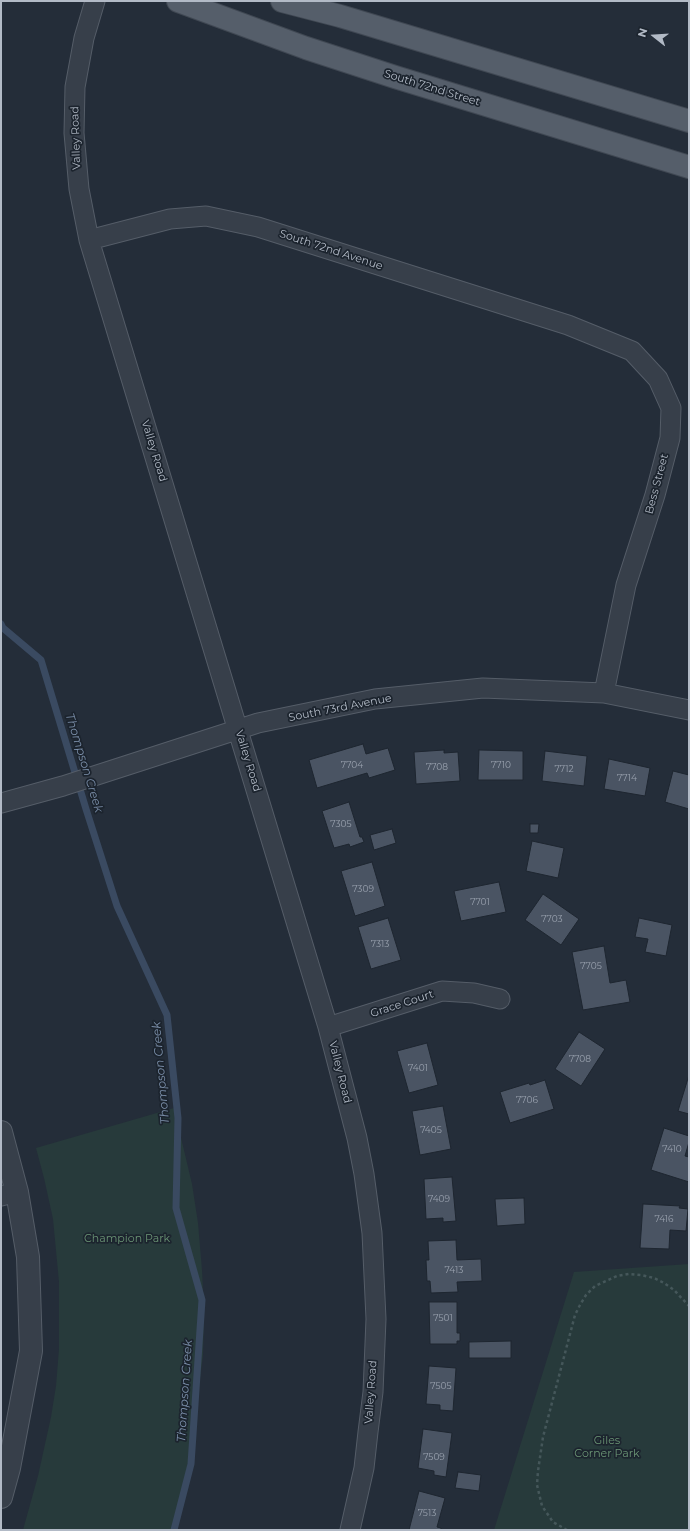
<!DOCTYPE html>
<style>
body{margin:0}
#map{position:relative;width:690px;height:1531px;overflow:hidden;background:#242d39;font-family:Montserrat,sans-serif}
canvas{display:block}
.frame{position:absolute;inset:0;border:2px solid #b2bac6;pointer-events:none}
.north{position:absolute;left:634px;top:16px;width:40px;height:40px;-webkit-text-stroke:3px #1c242e;paint-order:stroke;rotate:287deg;font-size:11px;font-weight:700;line-height:16px;text-align:center;color:#b2bac6}
.north::after{content:'';display:block;margin:auto;width:14px;height:18px;background:#b2bac6;clip-path:polygon(50% 0,100% 100%,50% 72%,0 100%)}
</style>
<div id="map">
<canvas width="690" height="1531"></canvas>
<div class="frame"></div>
<div class="north">N</div>
</div>
<script>
const c = document.querySelector('canvas').getContext('2d');
c.lineJoin = 'round';
function fill(path, color) { c.fillStyle = color; c.fill(path, 'evenodd'); }
const toPath = rows => new Path2D(rows.map(r => 'M' + r).join(''));
function stroke(path, color, width, dash) { c.strokeStyle = color; c.lineWidth = width; c.lineCap = dash ? 'butt' : 'round'; c.setLineDash(dash || []); c.stroke(path); }
function label(font, color, halo, rows, align = 'center') {
  c.font = font + ' Montserrat,sans-serif'; c.lineWidth = 3.5; c.setLineDash([]); c.textBaseline = 'middle'; c.strokeStyle = halo; c.fillStyle = color; for (const [text, x, y, turn = 0] of rows) {
    c.save(); c.translate(x, y); c.rotate((+turn || 0) * Math.PI / 180); c.textAlign = isNaN(turn) ? turn : align; if (halo) c.strokeText(text, 0, 0); c.fillText(text, 0, 0); c.restore();
  }
}
const green = toPath([
 [174,1108,192,1184,198,1223,202,1270,204,1311,203,1355,193,1437,185,1479,172,1530,23,1530,38,1476,51,1417,56,1386,59,1349,59,1282,53,1219,44,1178,36,1148],
 [689,1264,689,1530,494,1530,574,1272]
]);
const stream = toPath([
 [1,624,3,628,41,660,86,809,117,906,167,1015,178,1118,176,1208,202,1300,191,1464,174,1530]
]);
const building = toPath([
 [363,744,366,754,388,748,395,770,369,778,367,773,317,788,309,760,363,744],
 [444,750,444,753,458,752,460,781,416,784,414,752,444,750],
 [479,750,523,751,523,780,478,780,479,750],
 [545,751,587,756,584,786,542,781,545,751],
 [609,759,650,768,645,796,604,789,609,759],
 [673,771,689,775,689,809,665,802,673,771],
 [349,802,360,837,362,837,364,842,350,847,349,844,334,848,322,811,349,802],
 [530,824,539,824,538,833,530,833,530,824],
 [392,829,396,843,374,850,370,835,392,829],
 [532,841,564,848,558,878,526,871,532,841],
 [372,862,385,906,355,916,341,871,372,862],
 [499,882,506,912,461,921,454,891,499,882],
 [543,894,579,919,561,945,525,920,543,894],
 [388,918,401,960,371,969,358,927,388,918],
 [639,918,672,925,666,956,645,952,648,939,635,937,639,918],
 [604,946,610,983,626,980,630,1002,583,1010,572,952,604,946],
 [579,1032,605,1049,581,1086,555,1069,579,1032],
 [427,1043,438,1085,409,1093,397,1051,427,1043],
 [689,1075,689,1114,678,1111,689,1075],
 [545,1080,554,1109,510,1123,500,1092,529,1083,530,1085,545,1080],
 [443,1106,451,1149,420,1155,412,1111,443,1106],
 [664,1128,689,1136,689,1142,685,1156,689,1157,689,1182,651,1170,664,1128],
 [452,1177,456,1221,443,1222,443,1218,426,1219,424,1179,452,1177],
 [524,1198,525,1224,497,1226,495,1199,524,1198],
 [643,1204,680,1206,679,1208,688,1209,686,1231,670,1230,669,1249,640,1248,643,1204],
 [456,1240,457,1260,481,1259,482,1281,457,1282,458,1292,431,1293,430,1281,427,1281,426,1260,429,1260,428,1241,456,1240],
 [429,1302,457,1302,457,1333,460,1333,460,1341,457,1341,457,1344,430,1344,429,1302],
 [511,1341,511,1358,469,1358,469,1342,511,1341],
 [429,1366,456,1368,453,1411,440,1410,440,1405,426,1404,429,1366],
 [423,1429,452,1433,446,1477,434,1475,434,1471,418,1468,423,1429],
 [458,1472,481,1475,479,1491,455,1488,458,1472],
 [419,1491,445,1498,437,1527,441,1528,441,1530,409,1530,419,1491]
]);
const path = toPath([
 [567,1530,553,1522,542,1506,537,1485,538,1471,543,1437,575,1315,580,1305,586,1295,595,1286,617,1276,629,1274,641,1275,654,1278,664,1283,674,1290,689,1306]
]);
const minor = toPath([
 [95,1,84,38,75,87,74,133,79,189,89,240,328,1027,357,1138,364,1174,372,1233,376,1319,373,1392,368,1432,364,1468,350,1530],
 [89,240,170,219,206,216,258,227,568,325,632,351,658,379,671,408,670,438,655,495,626,585,604,693],
 [1,803,63,786,258,723,375,699,483,688,604,693,689,710],
 [328,1027,442,991,474,993,500,999],
 [1,1196,17,1192]
]);
const tertiary = toPath([
 [1,1132,17,1192,28,1257,31,1351,9,1468,1,1497]
]);
const primary = toPath([
 [178,1,306,48,395,77,689,167],
 [282,1,340,16,689,121]
]);
const numberNames = [
 ["7704",352,765],
 ["7710",501,765],
 ["7708",437,767],
 ["7712",564,769],
 ["7714",627,778],
 ["7305",341,824],
 ["7309",363,889],
 ["7701",480,902],
 ["7703",552,919],
 ["7313",380,944],
 ["7705",591,966],
 ["7708",580,1059],
 ["7401",418,1068],
 ["7706",527,1100],
 ["7405",431,1130],
 ["7410",672,1149],
 ["7409",439,1199],
 ["7416",664,1219],
 ["7413",454,1270],
 ["7501",443,1318],
 ["7505",441,1386],
 ["7509",434,1457],
 ["7513",427,1513]
];
const streetNames = [
 ["South 72nd Street",432,88,17],
 ["Valley Road",76,138,-92],
 ["South 72nd Avenue",331,250,18],
 ["Valley Road",154,451,73],
 ["Bess Street",657,484,-75],
 ["South 73rd Avenue",340,708,-11],
 ["Valley Road",248,761,73],
 ["Grace Court",402,1004,-18],
 ["Valley Road",340,1072,76],
 ["Valley Road",371,1392,-86]
];
const parkNames = [
 ["Champion Park",127,1239],
 ["Giles",607,1441],
 ["Corner Park",607,1454]
];
const waterNames = [
 ["Thompson Creek",84,763,73],
 ["Thompson Creek",161,1073,-95],
 ["Thompson Creek",185,1391,-86]
];
fill(green, '#273a3b');
stroke(stream, '#3a4a61', 7);
fill(building, '#4a5463');
stroke(building, '#1e2630', 1);
stroke(minor, '#555d68', 21);
stroke(tertiary, '#555d68', 24);
stroke(primary, '#404853', 24);
stroke(path, '#45575a', 2.5, [3, 3]);
stroke(minor, '#373f4a', 19);
stroke(tertiary, '#373f4a', 22);
stroke(primary, '#555e6a', 22);
label('9px', '#98a0ad', null, numberNames);
label('11px', '#b2bac6', '#1c242e', streetNames);
label('11px', '#6b9575', '#1c242e', parkNames);
label('italic 12px', '#7c90ab', '#1c242e', waterNames);
</script>
